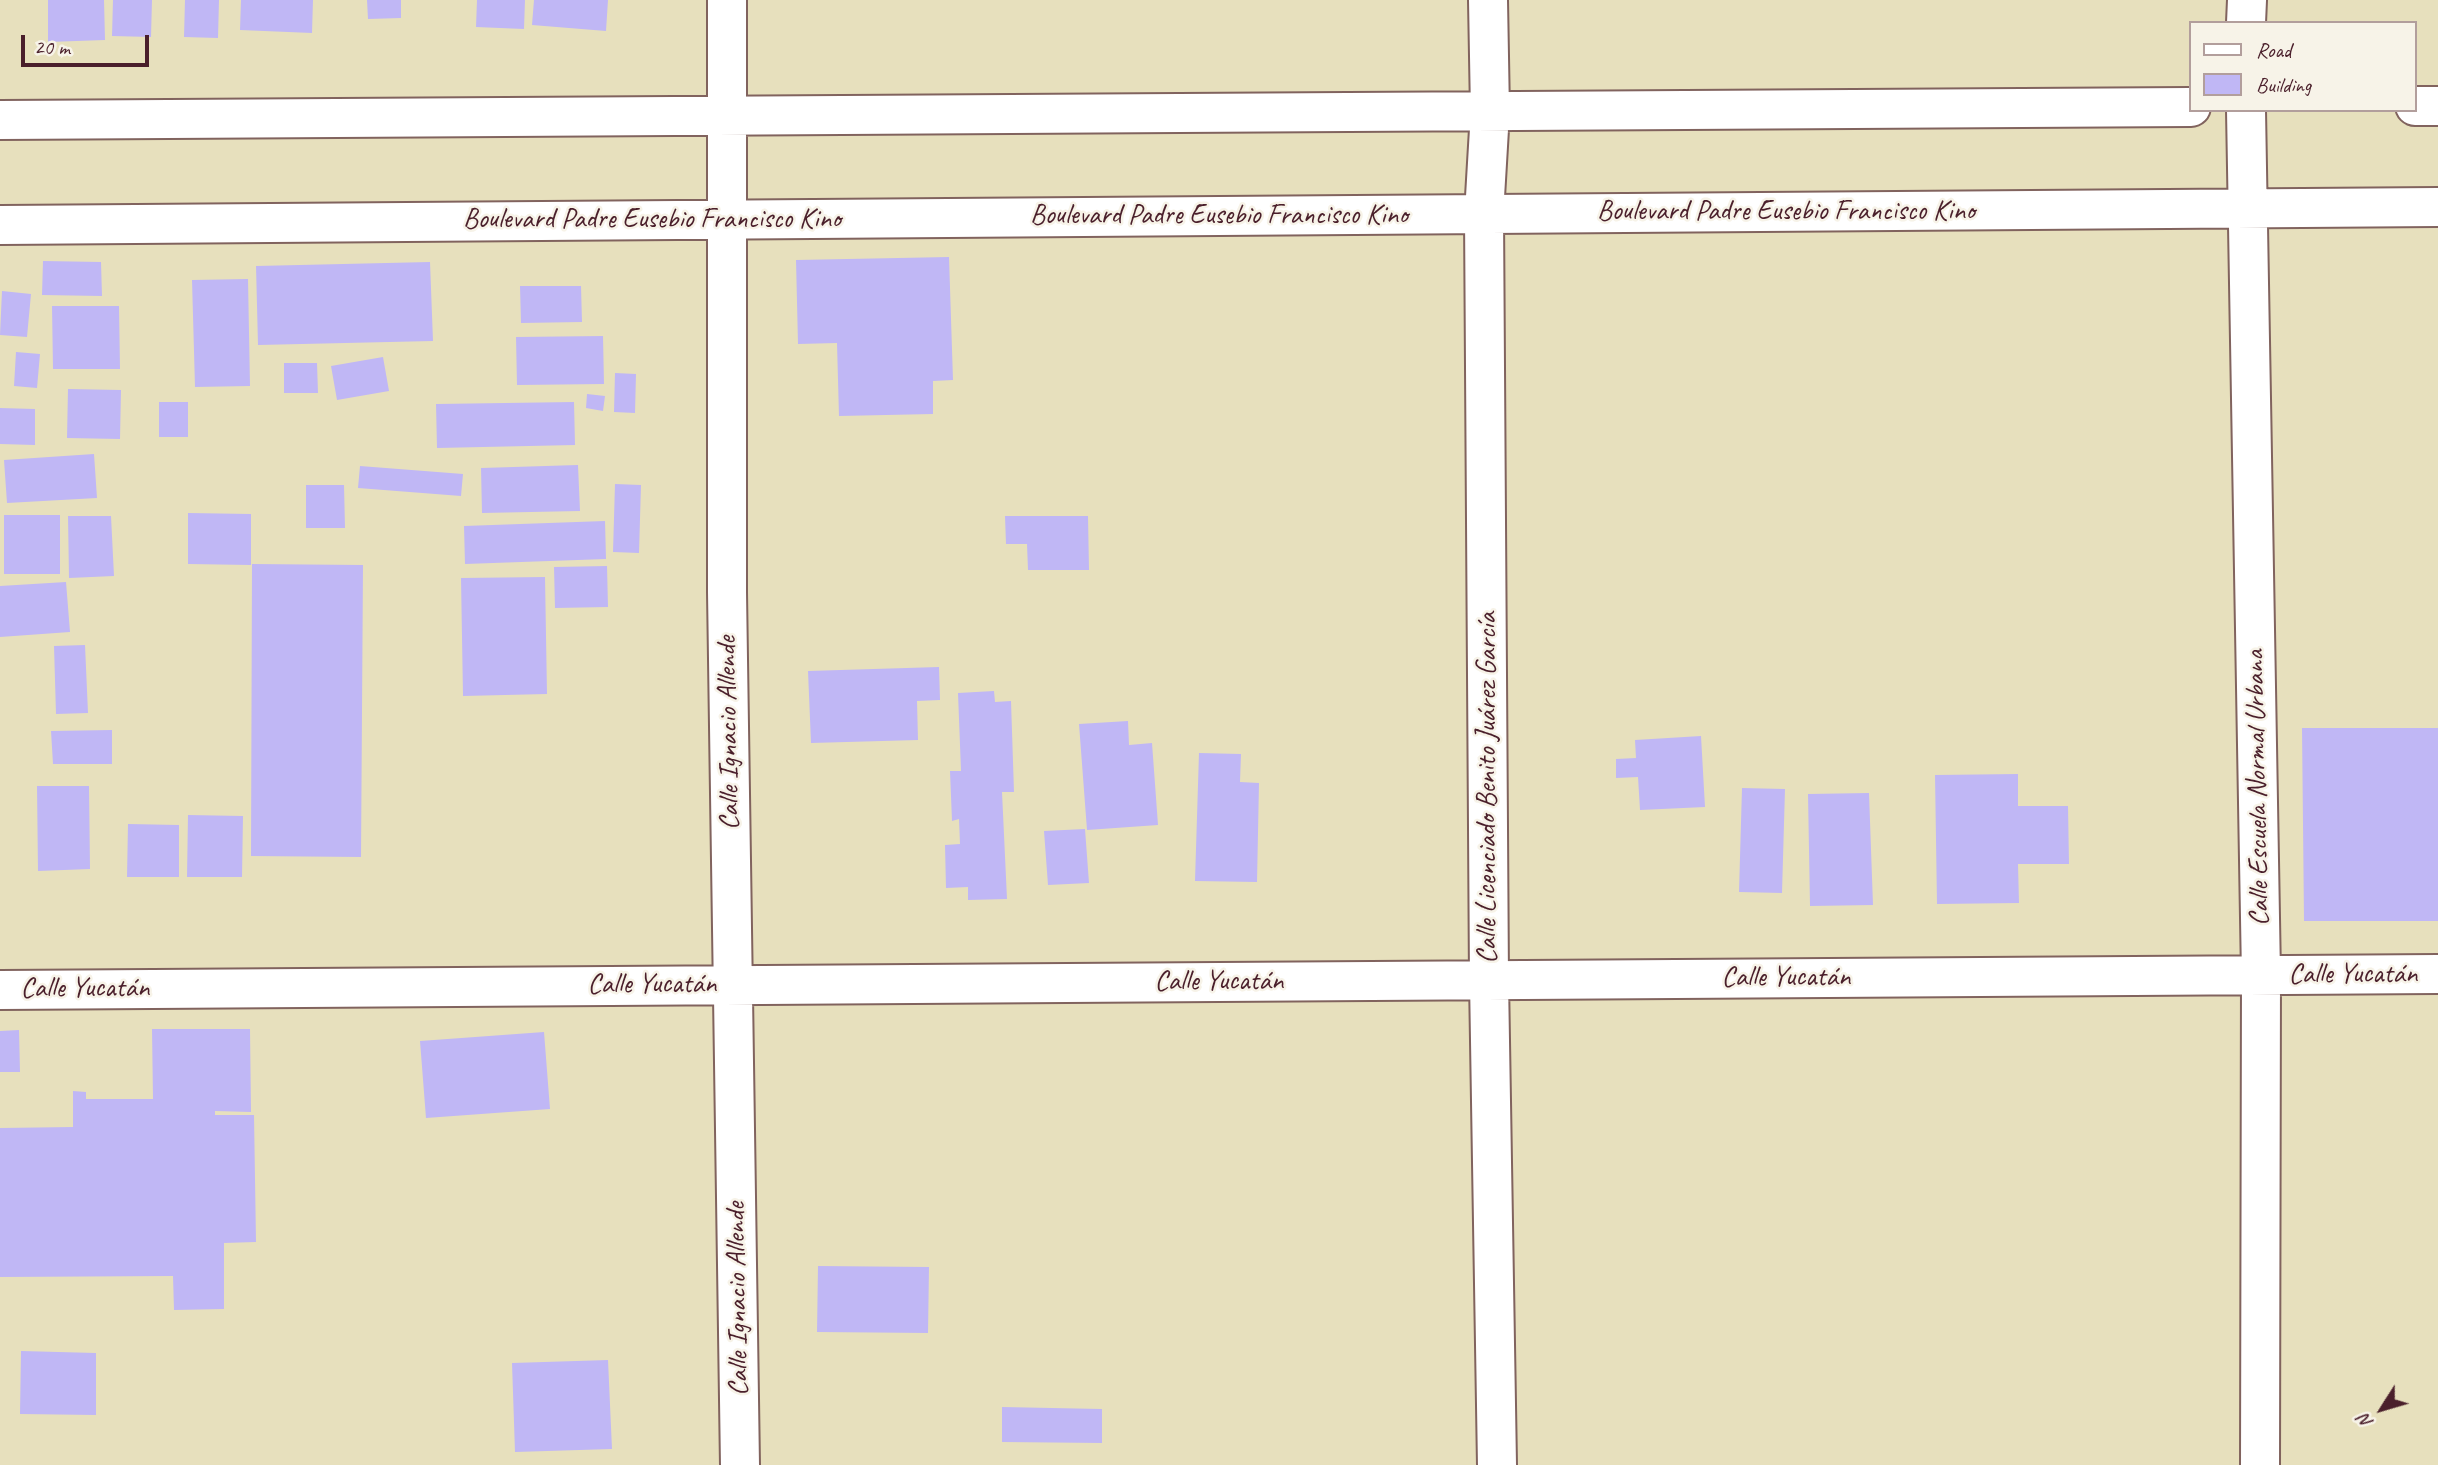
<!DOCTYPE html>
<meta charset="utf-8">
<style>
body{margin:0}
#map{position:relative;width:2438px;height:1465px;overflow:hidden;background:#e7e0bd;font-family:Caveat,sans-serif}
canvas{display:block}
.legend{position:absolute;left:2189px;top:21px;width:228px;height:91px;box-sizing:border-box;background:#f7f3e8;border:2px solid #b29e9c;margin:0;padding:9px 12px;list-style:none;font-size:21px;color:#4a1f2b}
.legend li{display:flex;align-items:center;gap:14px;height:35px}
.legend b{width:35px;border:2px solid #b29e9c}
.north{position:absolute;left:2347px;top:1374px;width:70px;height:70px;-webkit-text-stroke:5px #f7f3e8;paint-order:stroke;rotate:233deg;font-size:19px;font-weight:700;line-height:28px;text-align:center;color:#4a1f2b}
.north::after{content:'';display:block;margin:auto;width:24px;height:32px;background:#4a1f2b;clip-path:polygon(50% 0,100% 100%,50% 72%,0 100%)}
.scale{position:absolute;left:21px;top:35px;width:128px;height:32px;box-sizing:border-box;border:4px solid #4a1f2b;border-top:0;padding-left:9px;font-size:21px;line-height:24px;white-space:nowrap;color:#4a1f2b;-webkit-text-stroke:5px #f7f3e8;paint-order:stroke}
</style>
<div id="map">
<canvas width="2438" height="1465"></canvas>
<ul class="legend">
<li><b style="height:9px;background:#fff"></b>Road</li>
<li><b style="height:19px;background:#c0b7f5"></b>Building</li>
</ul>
<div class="north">N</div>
<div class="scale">20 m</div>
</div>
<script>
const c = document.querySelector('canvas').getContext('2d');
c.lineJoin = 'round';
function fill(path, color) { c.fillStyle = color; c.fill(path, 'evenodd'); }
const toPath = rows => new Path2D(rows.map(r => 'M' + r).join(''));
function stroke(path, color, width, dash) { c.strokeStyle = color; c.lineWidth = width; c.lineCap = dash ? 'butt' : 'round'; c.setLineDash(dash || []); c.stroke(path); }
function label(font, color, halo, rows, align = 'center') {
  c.font = font + ' Caveat,sans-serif'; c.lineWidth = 5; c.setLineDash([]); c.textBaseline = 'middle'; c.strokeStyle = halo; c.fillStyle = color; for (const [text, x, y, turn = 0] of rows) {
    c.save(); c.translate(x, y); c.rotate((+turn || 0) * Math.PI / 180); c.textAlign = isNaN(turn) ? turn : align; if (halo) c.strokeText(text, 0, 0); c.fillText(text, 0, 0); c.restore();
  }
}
const building = toPath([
 [48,0,104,0,105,40,48,42],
 [113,0,152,0,151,37,112,36],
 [185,0,219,0,218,38,184,37],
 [241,0,313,0,312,33,240,30],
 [367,0,401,0,401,18,368,19],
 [477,0,525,0,524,29,476,27],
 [534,0,608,0,606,31,532,25],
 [949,257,953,380,933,381,933,414,839,416,837,343,798,344,796,260],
 [43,261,101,262,102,296,42,295],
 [430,262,433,341,258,345,256,266],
 [248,279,250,386,195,387,192,280],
 [520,286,581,286,582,322,521,323],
 [2,291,31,294,27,337,0,335],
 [52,306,119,306,120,369,53,369],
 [603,336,604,384,517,385,516,337],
 [16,352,40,354,37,388,14,386],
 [383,357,389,391,337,400,331,366],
 [284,363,317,363,318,393,284,393],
 [615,373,636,374,635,413,614,412],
 [68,389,121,390,120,439,67,438],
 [587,394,605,396,603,411,586,408],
 [159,402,188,402,188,437,159,437],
 [574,402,575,445,437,448,436,404],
 [0,408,35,409,35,445,0,444],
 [94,454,97,498,7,503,4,460],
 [578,465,580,511,482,513,481,468],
 [360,466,463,474,461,496,358,488],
 [615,484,641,485,639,553,613,552],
 [306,485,344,485,345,528,306,528],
 [188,513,251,514,251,565,188,564],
 [4,515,60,515,60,574,4,574],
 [68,516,111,516,114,576,69,578],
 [1005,516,1088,516,1089,570,1028,570,1027,544,1006,544],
 [605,521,606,559,465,564,464,526],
 [252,564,363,565,361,857,251,856],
 [607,566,608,607,555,608,554,567],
 [545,577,547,694,463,696,461,578],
 [66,582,70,632,0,637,0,586],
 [85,645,88,713,56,714,54,646],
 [939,667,940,700,917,701,918,740,811,743,808,671],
 [994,691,995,702,1011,701,1014,792,1002,792,1007,899,968,900,968,887,946,888,945,845,960,844,959,819,952,821,950,771,961,771,958,693],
 [1128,721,1129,745,1152,743,1158,825,1087,830,1079,724],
 [2302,728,2438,728,2438,921,2304,921],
 [112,730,112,764,53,764,51,731],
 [1701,736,1705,807,1640,810,1638,777,1616,778,1616,759,1636,758,1635,740],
 [1199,753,1241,754,1240,782,1259,783,1257,882,1195,881],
 [2018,774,2018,806,2068,806,2069,864,2018,864,2019,903,1937,904,1935,775],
 [37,786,89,786,90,869,38,871],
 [1742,788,1785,789,1782,893,1739,892],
 [1869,793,1873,905,1810,906,1808,794],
 [188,815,243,816,242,877,187,877],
 [128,824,179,825,179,877,127,877],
 [1085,829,1089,883,1048,885,1044,831],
 [152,1029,250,1029,251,1112,215,1111,215,1115,254,1115,256,1242,224,1243,224,1309,174,1310,173,1276,0,1277,0,1128,73,1127,73,1091,86,1092,86,1099,153,1099],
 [19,1030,20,1072,0,1072,0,1031],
 [544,1032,550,1109,426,1118,420,1041],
 [818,1266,929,1267,928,1333,817,1332],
 [21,1351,96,1353,96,1415,20,1414],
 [608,1360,612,1449,515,1452,512,1363],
 [1002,1407,1102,1409,1102,1443,1002,1442]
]);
const minor = toPath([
 [727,0,727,592,740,1465],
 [1488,0,1490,112,1484,214,1489,980,1497,1465],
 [2246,23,2247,0],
 [2415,106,2438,106],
 [2246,110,2261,975,2260,1465],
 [0,120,2191,107],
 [0,225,2438,207],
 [0,990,2438,974]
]);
const streetNames = [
 ["Boulevard Padre Eusebio Francisco Kino",1786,212],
 ["Boulevard Padre Eusebio Francisco Kino",1219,216],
 ["Boulevard Padre Eusebio Francisco Kino",652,220],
 ["Calle Ignacio Allende",729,733,-91],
 ["Calle Licenciado Benito Juárez García",1488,788,-90],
 ["Calle Escuela Normal Urbana",2258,788,-91],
 ["Calle Yucatán",2353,975],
 ["Calle Yucatán",1786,978],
 ["Calle Yucatán",1219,982],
 ["Calle Yucatán",652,985],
 ["Calle Yucatán",85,989],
 ["Calle Ignacio Allende",738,1299,-91]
];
fill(building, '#c0b7f5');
stroke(minor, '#81635e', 42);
stroke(minor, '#fff', 38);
label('28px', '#4a1f2b', '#f7f3e8', streetNames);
</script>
